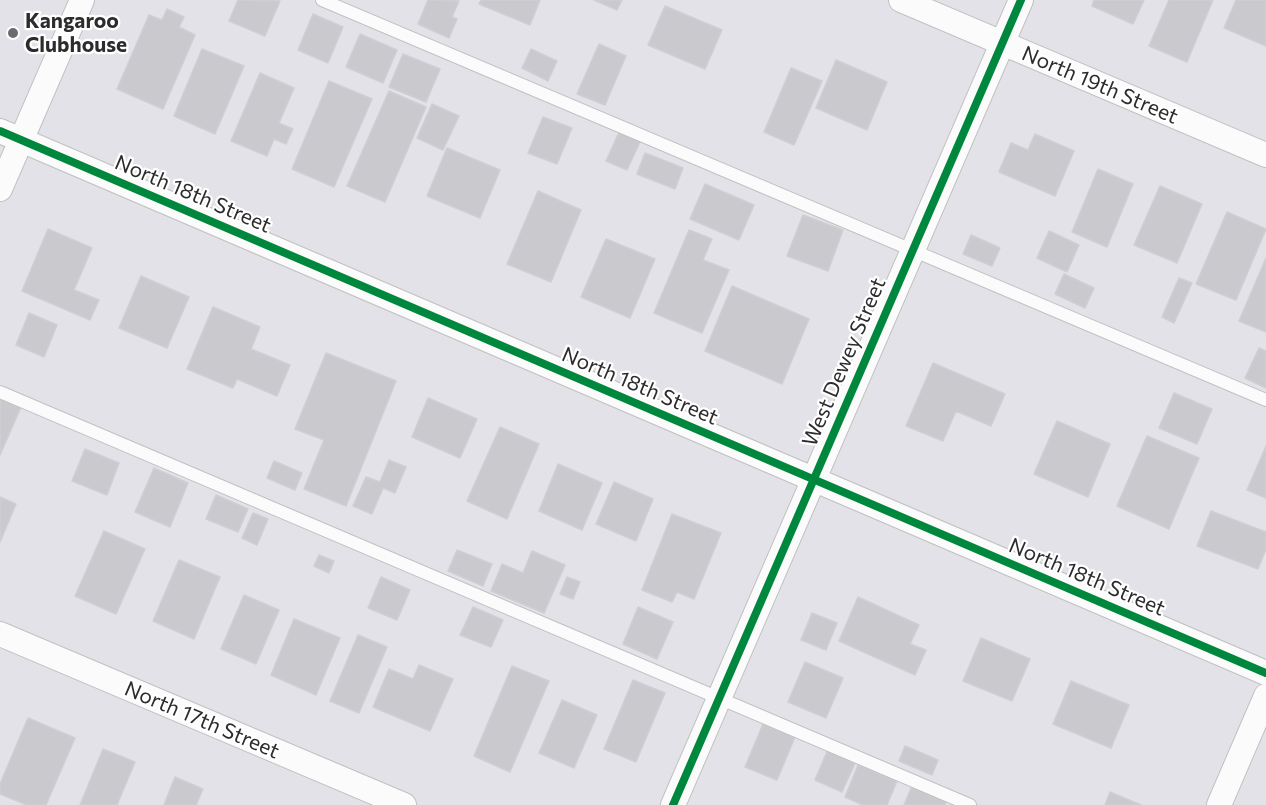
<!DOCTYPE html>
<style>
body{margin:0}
canvas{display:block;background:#e3e2e9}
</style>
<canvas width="1266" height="805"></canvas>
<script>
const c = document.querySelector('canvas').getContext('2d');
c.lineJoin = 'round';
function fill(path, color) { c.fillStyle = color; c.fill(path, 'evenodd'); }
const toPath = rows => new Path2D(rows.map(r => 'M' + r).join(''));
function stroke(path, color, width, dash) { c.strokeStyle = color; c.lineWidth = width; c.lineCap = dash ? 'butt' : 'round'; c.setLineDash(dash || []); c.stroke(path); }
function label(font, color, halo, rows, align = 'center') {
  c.font = font + ' Commissioner,sans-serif'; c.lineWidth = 4.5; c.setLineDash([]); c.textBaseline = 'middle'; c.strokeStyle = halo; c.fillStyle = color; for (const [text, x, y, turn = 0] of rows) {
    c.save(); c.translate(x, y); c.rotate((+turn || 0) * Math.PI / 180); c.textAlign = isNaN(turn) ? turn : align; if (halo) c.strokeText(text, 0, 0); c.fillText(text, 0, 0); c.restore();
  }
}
const building = toPath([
 [238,0,280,1,265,36,229,21,238,0],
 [428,0,459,1,452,17,457,19,449,38,418,24,428,0],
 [481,0,540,0,530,25,479,4,481,0],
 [594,0,622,0,617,10,594,0],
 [1094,0,1144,0,1133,24,1092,6,1094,0],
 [1169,0,1213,0,1187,62,1149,46,1169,0],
 [1236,0,1266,0,1266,46,1224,28,1236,0],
 [665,6,722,30,705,69,648,45,665,6],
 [167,9,184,17,179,27,195,35,163,109,117,89,149,15,162,20,167,9],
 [313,14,343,27,328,63,298,50,313,14],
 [360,34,397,50,383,83,346,67,360,34],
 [599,44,626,56,605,105,577,94,599,44],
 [202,49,244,66,215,134,174,116,202,49],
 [531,49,557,61,548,81,522,68,531,49],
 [403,54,440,69,426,102,389,87,403,54],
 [836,60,887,82,867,130,816,108,836,60],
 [791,68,822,81,794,145,764,132,791,68],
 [260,73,294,88,279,123,293,129,286,144,274,139,267,156,231,141,260,73],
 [329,81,372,99,334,187,292,169,329,81],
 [389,91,426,107,385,202,347,186,389,91],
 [432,104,459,116,443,150,417,138,432,104],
 [543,117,572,128,557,164,528,153,543,117],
 [620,130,641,140,627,170,606,161,620,130],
 [1035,134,1074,151,1055,196,999,172,1011,143,1028,150,1035,134],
 [447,148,500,170,480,218,427,196,447,148],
 [645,153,683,168,675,189,637,174,645,153],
 [1098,169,1133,184,1107,247,1072,232,1098,169],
 [705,184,754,205,739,240,690,219,705,184],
 [1160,186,1202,204,1177,263,1134,245,1160,186],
 [538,191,581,210,551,282,507,264,538,191],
 [1227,212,1266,229,1236,300,1196,284,1227,212],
 [803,215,843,230,828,271,787,256,803,215],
 [48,229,92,248,74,290,99,300,90,320,22,291,48,229],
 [689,230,712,239,703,260,729,270,702,333,654,313,689,230],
 [1049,231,1079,245,1067,272,1037,258,1049,231],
 [971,235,1000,248,992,266,963,254,971,235],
 [606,239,655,259,630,318,581,297,606,239],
 [1266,258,1266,332,1239,321,1266,258],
 [1064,274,1094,288,1085,308,1055,294,1064,274],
 [141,276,189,297,167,348,119,328,141,276],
 [1179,278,1192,283,1174,323,1162,317,1179,278],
 [732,286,809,319,782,384,705,351,732,286],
 [213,307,260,327,251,349,290,365,277,396,237,379,233,388,187,369,213,307],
 [29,313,57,325,44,357,16,345,29,313],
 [1259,348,1266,351,1266,388,1245,378,1259,348],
 [326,353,396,381,346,506,304,489,324,440,295,429,326,353],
 [933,363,1005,394,991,426,956,411,943,441,906,426,933,363],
 [1174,393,1212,409,1197,444,1159,428,1174,393],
 [0,395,22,405,0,455,0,395],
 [428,398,477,419,460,458,412,437,428,398],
 [1057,421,1110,444,1088,497,1034,474,1057,421],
 [500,427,539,444,507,519,467,501,500,427],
 [1147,436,1199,458,1169,529,1117,506,1147,436],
 [1266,446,1266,498,1247,490,1266,446],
 [85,449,119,463,107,495,72,481,85,449],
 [389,460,406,467,395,493,383,488,372,514,353,506,366,477,380,482,389,460],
 [274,461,302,473,295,490,267,478,274,461],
 [558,464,602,483,582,530,539,511,558,464],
 [154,468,188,483,170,527,135,512,154,468],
 [614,482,653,499,636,541,596,524,614,482],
 [216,495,248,509,238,532,206,519,216,495],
 [0,497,16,504,0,542,0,497],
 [1211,511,1266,532,1266,549,1258,569,1197,546,1211,511],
 [253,513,268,519,257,545,242,538,253,513],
 [672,514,721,533,694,599,677,592,672,602,642,590,672,514],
 [104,531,145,549,116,614,75,596,104,531],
 [457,550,492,564,483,586,448,571,457,550],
 [532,551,565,565,544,613,491,591,502,564,523,573,532,551],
 [319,555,334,561,329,573,314,566,319,555],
 [179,560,220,577,194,639,153,621,179,560],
 [381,577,410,590,397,620,368,608,381,577],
 [567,577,580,582,573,599,560,594,567,577],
 [244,595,279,610,256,664,221,649,244,595],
 [858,597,919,625,910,644,926,650,915,675,839,641,858,597],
 [473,607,503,620,491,647,460,635,473,607],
 [638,607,673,622,657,659,623,644,638,607],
 [812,613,837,623,826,650,801,640,812,613],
 [294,619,340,638,316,695,271,675,294,619],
 [358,635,387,647,359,713,330,701,358,635],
 [981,638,1030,659,1012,701,963,681,981,638],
 [805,662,843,678,826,718,788,702,805,662],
 [419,665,453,679,430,731,373,707,389,669,413,679,419,665],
 [512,666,549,681,510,772,474,756,512,666],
 [633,680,665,693,636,762,604,749,633,680],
 [1071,681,1129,705,1111,748,1053,724,1071,681],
 [562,700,597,715,574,768,539,753,562,700],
 [28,718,75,738,46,805,27,805,0,794,0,784,28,718],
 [763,724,795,737,777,780,745,767,763,724],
 [905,746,938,760,932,775,899,761,905,746],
 [103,749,135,762,117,805,80,805,103,749],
 [828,749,856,761,842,792,815,780,828,749],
 [858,765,897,781,887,805,863,805,845,797,858,765],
 [175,777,203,789,196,805,164,805,175,777],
 [912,786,946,801,945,805,904,805,912,786],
 [1110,792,1141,805,1105,805,1110,792]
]);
const service = toPath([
 [322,0,1266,400],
 [0,392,970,805]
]);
const minor = toPath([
 [901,0,1266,155],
 [0,131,1266,673],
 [0,189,82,0],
 [0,634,404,805],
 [673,805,1021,0],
 [1219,805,1266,696]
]);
const cycleway = toPath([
 [0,131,1266,673],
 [673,805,1021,0]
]);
const markers = [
 [13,33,6,"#6c6c6e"]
];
const poiNames = [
 ["Kangaroo",25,21],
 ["Clubhouse",25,45]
];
const streetNames = [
 ["North 19th Street",1100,85,23],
 ["North 18th Street",193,194,23],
 ["West Dewey Street",844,362,-67],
 ["North 18th Street",640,386,23],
 ["North 18th Street",1087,577,23],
 ["North 17th Street",202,720,23]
];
fill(building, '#cacace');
stroke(building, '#cfced4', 1.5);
stroke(service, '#c1c1c2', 14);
stroke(minor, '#c1c1c2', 26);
stroke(service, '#fbfbfc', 12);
stroke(minor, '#fbfbfc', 24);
stroke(cycleway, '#00873e', 8);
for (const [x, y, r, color] of markers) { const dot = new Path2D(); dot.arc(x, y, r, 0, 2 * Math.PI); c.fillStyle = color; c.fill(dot); stroke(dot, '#fff', 2); }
label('bold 21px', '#2c2c2c', '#fff', poiNames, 'left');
label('21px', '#2c2c2c', '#fff', streetNames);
</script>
